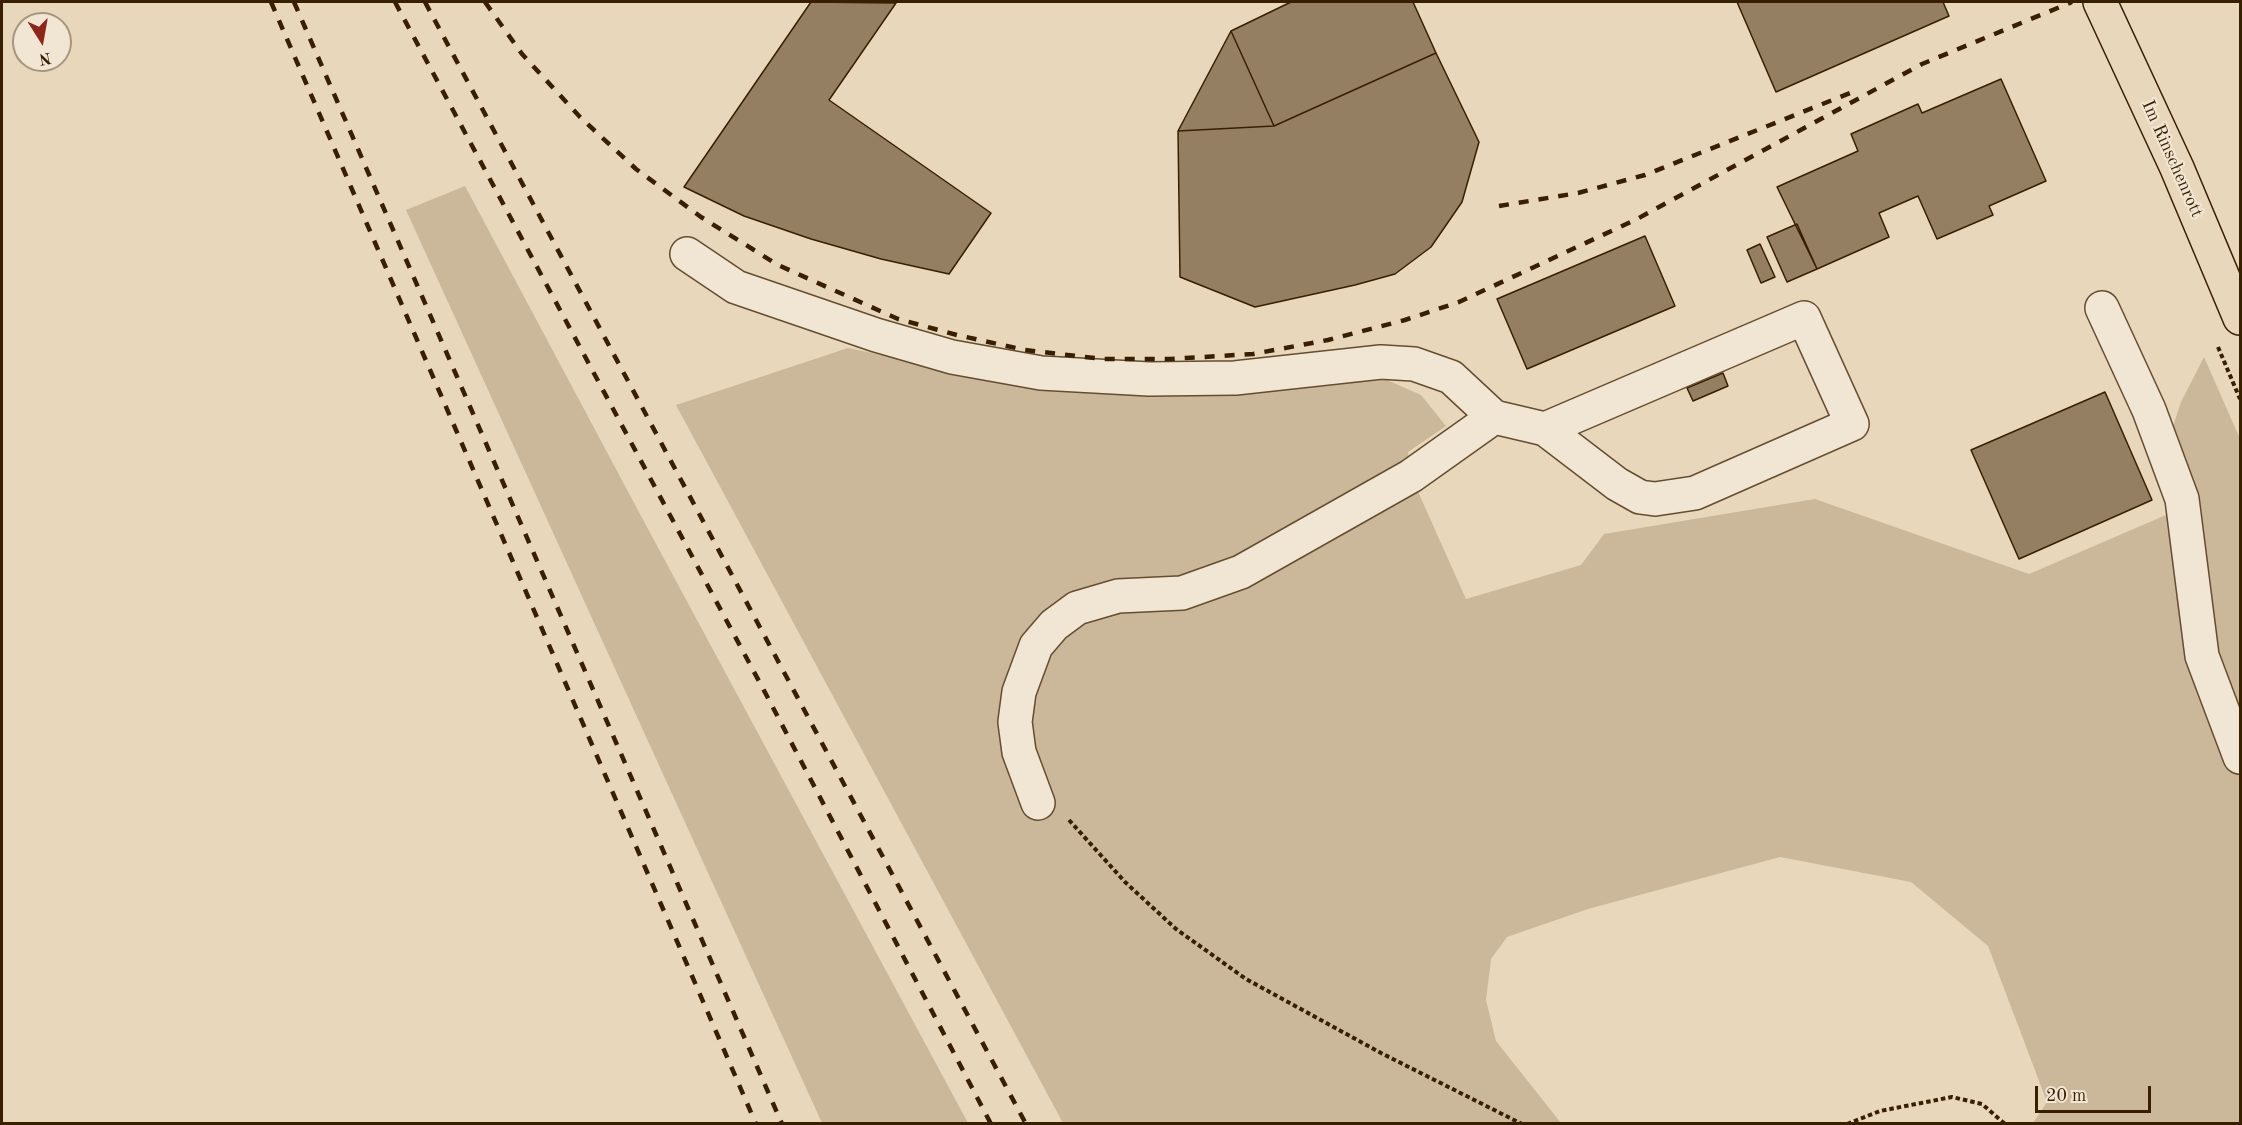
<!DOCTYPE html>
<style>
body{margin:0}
#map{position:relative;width:2242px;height:1125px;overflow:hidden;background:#e9d7bb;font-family:"Old Standard TT",serif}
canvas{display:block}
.frame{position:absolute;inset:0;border:3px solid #391f01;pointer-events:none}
.north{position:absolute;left:12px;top:12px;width:60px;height:60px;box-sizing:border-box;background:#f1e5d3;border:2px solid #a7967f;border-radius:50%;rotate:169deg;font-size:16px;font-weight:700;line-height:24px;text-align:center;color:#391f01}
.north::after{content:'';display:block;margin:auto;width:21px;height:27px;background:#8f2418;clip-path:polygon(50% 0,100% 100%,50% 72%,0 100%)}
.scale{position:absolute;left:2035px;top:1086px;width:116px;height:27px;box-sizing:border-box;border:3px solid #391f01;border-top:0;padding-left:8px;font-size:18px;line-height:21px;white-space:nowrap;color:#391f01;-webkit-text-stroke:4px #f1e5d3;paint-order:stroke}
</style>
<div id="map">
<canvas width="2242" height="1125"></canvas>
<div class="frame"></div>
<div class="north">N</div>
<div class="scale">20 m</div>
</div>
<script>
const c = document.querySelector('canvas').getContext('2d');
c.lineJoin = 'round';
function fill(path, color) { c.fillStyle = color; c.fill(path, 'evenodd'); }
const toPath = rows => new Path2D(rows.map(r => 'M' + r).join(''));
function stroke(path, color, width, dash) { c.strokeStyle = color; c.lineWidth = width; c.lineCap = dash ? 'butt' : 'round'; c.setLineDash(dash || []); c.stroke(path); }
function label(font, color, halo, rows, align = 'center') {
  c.font = font + ' "Old Standard TT",serif'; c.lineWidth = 4.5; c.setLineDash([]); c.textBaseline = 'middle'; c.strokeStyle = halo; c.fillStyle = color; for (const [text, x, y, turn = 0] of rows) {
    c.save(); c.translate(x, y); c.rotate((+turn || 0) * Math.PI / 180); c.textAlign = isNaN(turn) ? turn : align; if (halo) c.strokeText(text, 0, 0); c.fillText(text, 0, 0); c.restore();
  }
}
const green = toPath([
 [465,186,648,529,968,1123,822,1123,406,210],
 [848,348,921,363,1380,377,1421,395,1446,426,1408,452,1411,476,1466,599,1581,565,1604,534,1815,499,2029,574,2173,512,2170,435,2181,402,2204,357,2240,439,2240,1123,2033,1123,2047,1102,1988,946,1911,882,1780,857,1588,909,1507,937,1491,959,1486,1000,1496,1041,1561,1123,1063,1123,676,405]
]);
const building = toPath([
 [811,2,896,3,829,100,991,213,949,274,881,259,811,239,744,216,684,187,811,2],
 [1291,2,1413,2,1436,53,1274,126,1231,31,1291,2],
 [1737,2,1943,2,1949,16,1776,92,1737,2],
 [1231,31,1274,126,1178,131,1231,31],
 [1436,53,1479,142,1462,202,1431,247,1395,274,1355,285,1255,307,1180,277,1178,131,1274,126,1436,53],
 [2001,79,2046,181,1989,206,1993,215,1937,239,1918,196,1879,213,1889,237,1817,269,1777,187,1858,151,1851,134,1918,104,1922,113,2001,79],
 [1797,224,1817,269,1787,282,1767,237,1797,224],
 [1645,236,1675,306,1527,369,1497,299,1645,236],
 [1760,244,1775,277,1761,283,1747,250,1760,244],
 [1723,373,1728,386,1693,401,1687,388,1723,373],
 [2105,392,2152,500,2019,559,1971,450,2105,392]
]);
const path = toPath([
 [2218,347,2240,399],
 [1069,820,1125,882,1176,929,1246,979,1381,1053,1522,1124],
 [1847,1124,1880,1111,1952,1097,1982,1104,2005,1124]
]);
const minor = toPath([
 [687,254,736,287,876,335,952,357,1041,373,1149,379,1235,378,1381,362,1414,364,1451,377,1494,417],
 [2102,308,2149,410,2182,499,2202,656,2240,757],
 [1038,803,1019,752,1015,722,1019,692,1036,646,1054,625,1077,608,1118,596,1182,593,1241,572,1411,476,1494,417,1545,429,1617,484,1640,497,1655,499,1695,493,1852,424,1804,318,1545,429]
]);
const major = toPath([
 [2100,2,2177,168,2240,318]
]);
const rail = toPath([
 [271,2,756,1124],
 [294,2,782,1124],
 [395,2,768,698,991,1124],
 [425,2,1026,1124],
 [485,2,522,54,580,117,636,169,701,217,778,265,898,319,957,335,1025,350,1103,359,1170,359,1253,354,1328,340,1405,320,1459,302,1637,219,1922,64,2072,2],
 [1499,206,1578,193,1645,175,1855,91]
]);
const streetNames = [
 ["Im Rinschenrott",2172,159,66]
];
fill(green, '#cbb89b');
fill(building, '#957f62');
stroke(building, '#391f01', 1.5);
stroke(minor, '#654d30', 36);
stroke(major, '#391f01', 36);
stroke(path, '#391f01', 4, [4.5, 3]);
stroke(minor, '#f1e5d3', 33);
stroke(major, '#e9d7bb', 33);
stroke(rail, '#391f01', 4.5, [10, 10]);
label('18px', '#391f01', '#f1e5d3', streetNames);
</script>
